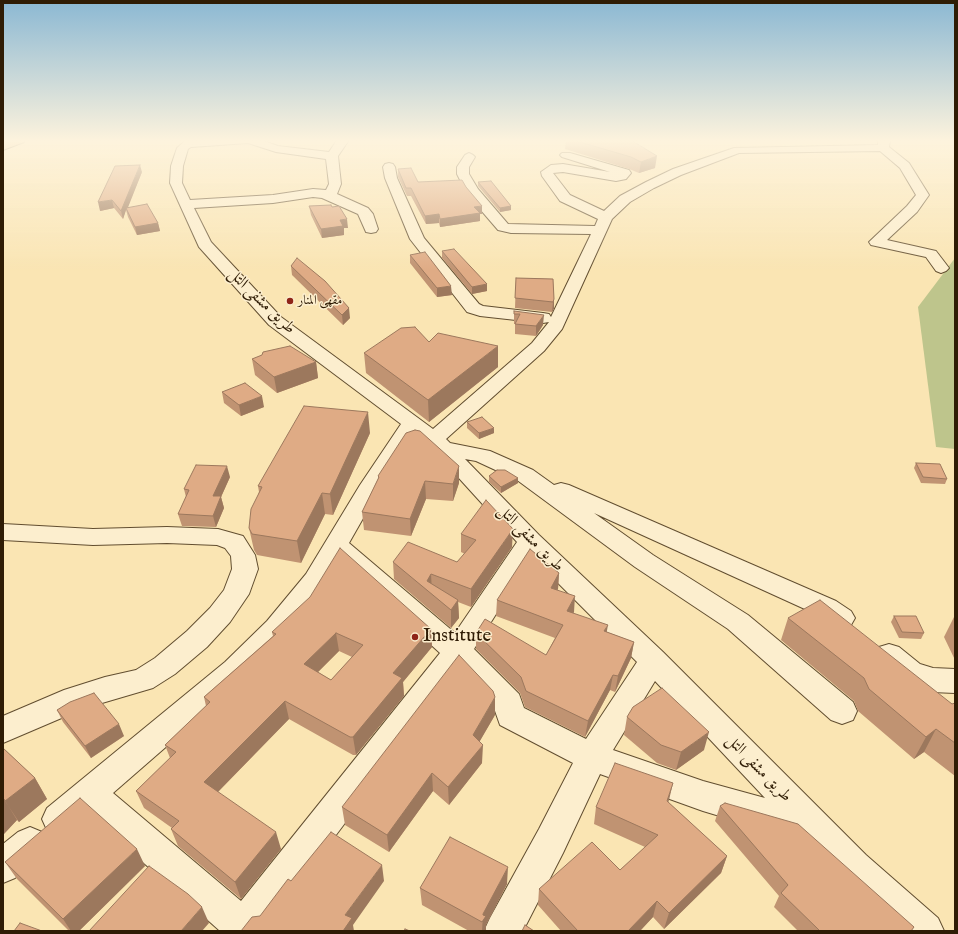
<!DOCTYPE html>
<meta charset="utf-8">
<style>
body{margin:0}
#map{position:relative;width:958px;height:934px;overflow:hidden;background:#fae5b3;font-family:"IM FELL English",serif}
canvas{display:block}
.frame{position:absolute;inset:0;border:4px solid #2f1c05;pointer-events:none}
</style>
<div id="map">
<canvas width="958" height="934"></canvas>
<div class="frame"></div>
</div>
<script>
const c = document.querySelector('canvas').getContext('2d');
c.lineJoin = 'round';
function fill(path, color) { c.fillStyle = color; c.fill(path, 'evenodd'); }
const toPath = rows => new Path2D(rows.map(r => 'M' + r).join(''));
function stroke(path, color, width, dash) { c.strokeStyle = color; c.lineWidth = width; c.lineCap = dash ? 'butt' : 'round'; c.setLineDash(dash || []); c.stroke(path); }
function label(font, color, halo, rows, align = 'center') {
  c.font = font + ' "IM FELL English",Amiri,serif'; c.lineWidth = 3; c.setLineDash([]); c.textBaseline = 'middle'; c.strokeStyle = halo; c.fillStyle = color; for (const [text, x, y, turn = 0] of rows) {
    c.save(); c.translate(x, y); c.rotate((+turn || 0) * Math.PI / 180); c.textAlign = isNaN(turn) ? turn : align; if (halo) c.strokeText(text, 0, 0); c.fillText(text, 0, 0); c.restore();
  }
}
const green = toPath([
 [955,258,955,449,936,447,918,307]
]);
const minor = toPath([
 [186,140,261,140,278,146,329,152,337,140,349,140,338,156,341,184,337,194,368,208,373,214,378,229,376,232,371,233,366,232,358,214,322,198,313,197,273,203,194,208,211,242,281,317,433,429,532,343,549,322,543,323,480,316,467,312,410,239,385,178,383,167,385,164,389,163,393,164,395,167,397,178,424,238,479,304,483,306,543,313,549,314,551,317,591,234,511,233,498,230,467,194,457,174,457,167,465,155,469,153,473,155,475,157,469,167,469,174,478,189,508,224,595,226,598,219,560,201,542,176,541,172,551,165,563,164,610,172,562,157,560,155,562,153,570,153,629,170,631,173,626,179,616,181,563,172,553,173,570,195,604,211,620,196,646,182,673,169,734,148,878,145,878,140,890,140,889,147,909,163,929,195,917,212,887,240,936,251,949,268,946,271,941,273,936,271,926,257,871,245,869,242,907,206,916,195,900,168,880,151,739,153,681,175,654,188,630,202,612,219,562,329,544,351,446,439,450,443,490,451,533,470,554,485,561,483,569,485,836,601,851,611,855,618,851,625,841,628,831,625,818,615,594,513,653,555,748,615,853,702,857,711,853,720,842,724,831,720,728,629,635,567,517,480,476,461,465,459,539,535,663,652,866,855,938,918,944,931,897,931,842,879,806,842,703,811,600,774,563,853,523,931,484,931,490,918,539,829,573,763,500,725,494,708,459,671,264,931,220,931,89,814,71,830,59,835,47,830,42,819,47,808,225,662,267,621,306,574,360,485,401,424,269,325,199,247,170,183,171,166,177,148,186,140],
 [248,143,276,152,326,159,329,184,326,190,313,189,273,195,190,200,182,183,183,166,188,149,191,147,248,143],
 [414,434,427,443,517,542,455,633,349,543,382,485,414,434],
 [532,557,637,662,586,739,524,708,519,694,474,649,532,557],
 [339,561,440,653,241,901,113,793,245,678,287,635,324,588,339,561],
 [655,681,765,798,703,781,613,750,655,681],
 [3,524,93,529,167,527,218,529,243,536,255,555,258,569,249,594,230,622,207,647,175,674,153,688,85,708,3,743,3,716,64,690,105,677,136,670,155,658,187,631,210,608,224,590,232,569,231,556,225,548,217,545,167,543,93,545,3,540,3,524],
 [889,644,899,647,920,664,933,668,955,669,955,693,932,692,900,680,879,663,875,655,879,647,889,644],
 [30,827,42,832,47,844,42,856,15,878,3,883,3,844,18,832,30,827]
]);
const major = toPath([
 [10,140,25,140,24,142,3,150,3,143,10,140]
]);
const wall = toPath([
 [566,140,631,140,655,168,639,173,629,169,565,149],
 [398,169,418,182,466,187,482,214,480,214,480,221,440,227,439,223,426,224,411,196,407,196,398,177],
 [142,172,127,208,158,223,160,231,137,235,128,217,126,210,123,219,114,208,100,211],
 [478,182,511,206,511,210,500,212,478,186],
 [309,206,348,228,344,228,344,235,322,238,311,215],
 [442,251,487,291,472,294,442,258],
 [410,255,452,295,437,297,410,263],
 [291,266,350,318,343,325,292,275],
 [516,278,553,279,554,309,552,312,515,308],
 [514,311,543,325,536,336,515,334,515,324,514,324],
 [429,342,498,367,429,422,366,373,364,353],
 [252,359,316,362,318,378,277,393,255,375],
 [222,392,264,407,241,416,224,403],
 [467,422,494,433,479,439,467,428],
 [370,433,333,515,325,514,301,563,257,555,254,550,249,528,259,492,258,486],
 [916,463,947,479,945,484,921,483,914,468],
 [378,476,459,483,453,501,426,499,411,536,364,530,362,512,378,479],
 [489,476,518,478,518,483,501,493,489,482],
 [230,477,221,497,224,508,216,527,182,526,178,514,186,497,184,489],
 [461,534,512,547,471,607,458,602,459,618,451,628,394,579,393,562,457,562,465,554,461,552],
 [559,573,558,589,557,590,574,612,573,613,607,632,634,642,631,658,615,692,610,690,585,737,525,707,520,693,476,649,476,633,546,655,555,638,496,616,497,600],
 [955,615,955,660,944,637],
 [894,616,924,633,921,639,899,638,891,622],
 [788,618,952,704,955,703,955,776,924,752,914,759,858,711,854,701,781,640],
 [431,629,432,647,403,682,404,696,356,755,353,755,289,719,218,792,281,849,241,899,178,846,171,829,172,828,144,808,136,791,170,758,165,745,206,706,204,697,273,636,272,632],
 [339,651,352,657,331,680,318,672],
 [57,710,124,736,91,758,63,722],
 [495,715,479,742,482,763,449,805,433,791,389,852,345,825,342,807],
 [627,717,704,750,676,770,657,763,624,735],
 [3,748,35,778,47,799,19,822,17,820,3,835],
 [668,802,727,856,721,873,664,929,653,917,640,931,561,931,538,905,539,889,620,870,645,847,594,824,596,807],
 [720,806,914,927,911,931,798,931,774,907,779,896,715,821],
 [5,862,145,866,79,931,69,931,17,879],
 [507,884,486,925,486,931,469,931,422,905,420,888]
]);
const shadedWall = toPath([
 [657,156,655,168,639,173,641,162],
 [140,165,142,172,127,210,126,208,126,210,123,219,121,211],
 [112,200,114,208,100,211,98,202],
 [482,206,482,214,480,214,480,221,440,227,440,219,474,207],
 [511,206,511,210,500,212,500,208],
 [439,214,439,223,426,224,425,216],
 [347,219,348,228,344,228,344,235,322,238,321,229,340,220],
 [158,223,160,231,137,235,135,227],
 [487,284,487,291,472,294,472,287],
 [451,286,452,295,437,297,437,288],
 [554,299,554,309,552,312,553,302],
 [349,308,350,318,343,325,342,315],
 [544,315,543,325,536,336,536,326],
 [498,346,498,367,429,422,428,400],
 [316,362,318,378,277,393,274,377],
 [262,396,264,407,241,416,239,405],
 [368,412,370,433,333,515,330,494],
 [494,428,494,433,479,439,479,433],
 [227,466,230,477,221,497,224,508,216,527,213,516,213,496],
 [459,466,459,483,453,501,453,484],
 [518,478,518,483,501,493,501,487],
 [425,481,426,499,411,536,410,519],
 [322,493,325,514,301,563,297,541],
 [513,529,512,547,471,607,471,589],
 [559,573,558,589,550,604,551,588],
 [431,574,432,592,427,581],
 [575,596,574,612,566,626,567,611],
 [458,600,459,618,451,628,451,610],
 [608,625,605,641,604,631],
 [431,629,432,647,403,682,404,696,356,755,353,737,393,673],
 [336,633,339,651,308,682,304,664],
 [634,642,631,658,615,692,618,676],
 [613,675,610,690,585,737,588,721],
 [495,697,495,715,473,753,473,735],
 [285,701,289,719,210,800,204,782],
 [119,724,124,736,91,758,85,746],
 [936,729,924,752,914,759,926,737],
 [709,732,704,750,676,770,681,752],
 [483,745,482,763,449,805,448,787],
 [432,773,433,791,389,852,387,835],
 [35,778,47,799,19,822,5,801],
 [673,783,669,800,663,818,667,801],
 [3,799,4,799,17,820,3,835],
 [276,832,281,849,241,899,235,882],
 [137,849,145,866,79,931,71,931,63,919],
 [727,856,721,873,664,929,669,913],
 [382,865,384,881,353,925,354,931,343,931,345,915],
 [508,867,507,884,486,925,486,931,482,931,483,914],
 [657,901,653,917,640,931,628,931],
 [202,907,209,923,202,931,181,931]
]);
const building = toPath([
 [573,140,631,140,657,156,641,162,631,157,573,140],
 [140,165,121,211,112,200,98,202,115,166,140,165],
 [411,168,418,182,462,180,466,187,482,206,474,207,480,213,440,219,439,214,425,216,411,188,406,188,398,169,411,168],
 [491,181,511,206,500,208,478,182,491,181],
 [147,204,158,223,135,227,126,208,147,204],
 [331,205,332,207,339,206,347,219,340,220,343,226,321,229,309,206,331,205],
 [454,249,487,284,472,287,442,251,454,249],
 [425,252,451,286,437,288,410,255,425,252],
 [297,258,325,281,349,308,342,315,291,266,297,258],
 [516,278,553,279,554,299,553,302,515,298,516,278],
 [514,311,544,315,536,326,515,324,520,314,514,314,514,311],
 [415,327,429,342,438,333,498,346,428,400,364,353,401,328,415,327],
 [290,346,316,362,274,377,252,359,262,355,263,352,290,346],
 [245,383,262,396,239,405,222,392,245,383],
 [304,406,368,412,330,494,322,493,297,541,252,534,249,528,251,509,262,487,258,486,304,406],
 [482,417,494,428,479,433,467,422,482,417],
 [415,430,420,431,459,466,453,484,425,481,410,519,362,512,379,477,378,476,406,433,415,430],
 [916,463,940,464,947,479,923,477,916,463],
 [196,465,227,466,213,496,221,496,213,516,178,514,189,490,184,489,196,465],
 [497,470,505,470,518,478,501,487,489,476,497,470],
 [486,500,513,529,471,589,431,574,427,581,458,600,451,610,393,562,408,542,457,562,476,540,461,534,486,500],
 [340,548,431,629,393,673,402,678,353,737,350,737,285,701,204,782,276,832,235,882,171,829,179,821,136,791,176,752,165,745,210,702,204,697,276,634,272,632,310,597,340,548],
 [336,633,363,645,331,680,304,664,336,633],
 [530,549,559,573,551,588,575,596,567,611,608,625,604,631,634,642,618,676,613,675,588,721,526,691,521,677,476,633,485,619,546,655,563,625,497,600,530,549],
 [820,600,952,704,955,703,955,743,936,729,926,737,869,689,864,678,788,618,820,600],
 [894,616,916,616,924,633,902,632,894,616],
 [459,655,493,691,495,697,473,735,483,745,448,787,432,773,387,835,342,807,459,655],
 [662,688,709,732,681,752,661,745,627,717,633,707,662,688],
 [94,693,119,724,85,746,57,710,70,702,94,693],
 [3,748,35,778,5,801,4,799,3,799,3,748],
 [615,763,673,783,667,801,727,856,669,913,657,901,628,931,578,931,539,889,592,842,620,870,658,835,596,807,615,763],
 [80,798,137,849,63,919,5,862,80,798],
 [725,803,798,824,914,927,911,931,820,931,781,893,788,885,720,806,725,803],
 [331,832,382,865,345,915,352,918,343,931,241,931,252,917,260,916,288,879,291,881,331,832],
 [450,837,508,867,483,914,483,915,486,916,482,922,420,888,450,837],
 [149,866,188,894,202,907,181,931,89,931,149,866],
 [20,923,42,931,14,931,20,923],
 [525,925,534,931,522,931,525,925],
 [405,929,410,931,404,931,405,929]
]);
const markers = [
 [290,301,4,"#8f2418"],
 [415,637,4,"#8f2418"]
];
const farPoinames = [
 ["مقهى المنار",298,301]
];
const streetNames = [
 ["طريق مشفى التل",261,302,44],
 ["طريق مشفى التل",530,539,45],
 ["طريق مشفى التل",758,769,46]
];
const nearPoinames = [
 ["Institute",423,637]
];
fill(green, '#bec58c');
stroke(minor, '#624e30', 2);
stroke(major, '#2f1c05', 2);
fill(minor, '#fceece');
fill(major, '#edc27a');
fill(wall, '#c09372');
fill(shadedWall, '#9c785d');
fill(building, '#dfab85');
stroke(building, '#9c785d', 1);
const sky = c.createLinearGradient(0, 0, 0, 271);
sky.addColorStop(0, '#8bb8d3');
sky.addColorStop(0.52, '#fdf3dd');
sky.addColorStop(1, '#fdf3dd00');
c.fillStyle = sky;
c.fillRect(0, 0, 958, 271);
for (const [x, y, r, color] of markers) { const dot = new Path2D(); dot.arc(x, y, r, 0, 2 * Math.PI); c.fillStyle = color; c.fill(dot); stroke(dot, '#fceece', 1.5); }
label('13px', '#2f1c05', '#fceece', farPoinames, 'left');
label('16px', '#2f1c05', '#fceece', streetNames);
label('19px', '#2f1c05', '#fceece', nearPoinames, 'left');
</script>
